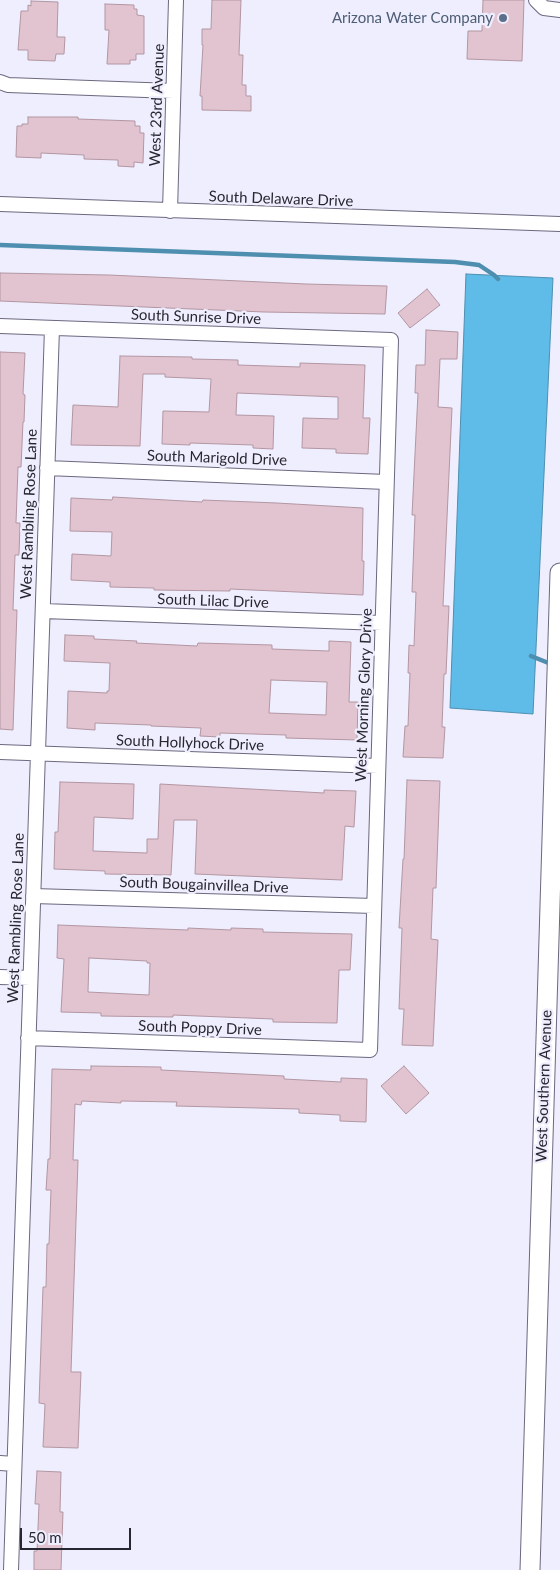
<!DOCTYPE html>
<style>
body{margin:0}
#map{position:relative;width:560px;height:1570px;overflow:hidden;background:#efeefe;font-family:Lato,sans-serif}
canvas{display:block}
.scale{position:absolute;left:20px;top:1528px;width:111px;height:22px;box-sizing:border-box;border:2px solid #282731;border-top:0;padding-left:6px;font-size:15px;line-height:18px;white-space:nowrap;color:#282731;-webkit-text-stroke:4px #efeefe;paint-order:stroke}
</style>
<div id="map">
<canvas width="560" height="1570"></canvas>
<div class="scale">50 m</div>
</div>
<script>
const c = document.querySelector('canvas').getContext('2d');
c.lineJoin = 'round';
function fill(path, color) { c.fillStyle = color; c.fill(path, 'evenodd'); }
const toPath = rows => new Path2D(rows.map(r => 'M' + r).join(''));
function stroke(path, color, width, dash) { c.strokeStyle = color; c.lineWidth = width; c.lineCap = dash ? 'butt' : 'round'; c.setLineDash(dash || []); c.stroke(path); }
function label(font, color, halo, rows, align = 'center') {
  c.font = font + ' Lato,sans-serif'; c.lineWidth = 4.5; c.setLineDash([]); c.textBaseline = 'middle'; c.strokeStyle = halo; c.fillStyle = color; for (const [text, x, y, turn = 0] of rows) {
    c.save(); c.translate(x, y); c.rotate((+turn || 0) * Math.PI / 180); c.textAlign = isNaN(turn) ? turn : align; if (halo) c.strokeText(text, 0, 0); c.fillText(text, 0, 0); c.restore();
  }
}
const water = toPath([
 [466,274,553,278,533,714,450,708,466,274]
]);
const stream = toPath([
 [0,245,455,262,479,265,494,275,498,279],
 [531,656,551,664]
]);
const building = toPath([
 [212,0,241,0,239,55,243,55,242,85,246,85,246,96,251,96,251,111,202,110,202,96,200,96,203,45,202,45,202,29,211,29,212,0],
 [483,0,524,0,522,61,467,59,468,31,482,31,483,0],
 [31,1,58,2,57,37,65,37,64,54,56,54,55,61,28,60,28,50,18,50,21,11,28,11,28,5,31,6,31,1],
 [105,4,134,5,134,9,137,9,137,15,144,16,144,54,136,54,136,60,130,60,130,64,107,64,109,30,105,30,105,4],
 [28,117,78,117,78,119,135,121,135,126,140,126,140,133,144,133,143,163,134,162,134,167,118,166,118,160,84,159,84,155,41,153,41,158,16,157,17,126,22,126,22,124,28,124,28,117],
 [0,273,109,275,306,284,387,286,385,314,264,312,0,301,0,273],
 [427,289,440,305,410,328,398,313,427,289],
 [426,330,458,332,457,359,440,359,438,407,452,408,443,606,449,606,446,674,444,674,442,727,445,727,443,758,403,757,405,726,408,726,410,673,408,673,409,645,414,646,416,592,412,592,415,515,412,515,418,393,415,393,416,365,425,365,426,330],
 [0,352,25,353,23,394,25,395,24,422,23,422,21,467,18,467,16,523,20,523,19,555,15,555,13,610,17,610,13,730,0,729,0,352],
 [120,356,192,357,192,359,238,360,238,365,300,367,300,363,365,365,363,418,370,418,368,454,336,453,336,449,302,448,303,418,338,419,338,397,237,393,236,415,274,416,273,449,253,448,253,445,190,443,190,445,162,444,163,411,209,412,211,379,165,377,165,374,143,374,140,446,71,445,73,405,118,407,120,356],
 [113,497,202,502,203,500,277,503,363,508,362,561,364,561,363,595,230,589,230,591,154,590,154,588,110,587,110,582,71,580,72,554,111,556,112,532,70,531,71,498,112,500,113,497],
 [65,635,94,636,94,639,137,641,136,643,197,646,198,643,272,645,272,649,329,651,329,641,351,642,349,702,358,702,357,740,286,738,286,735,220,733,220,737,200,736,201,728,151,726,151,725,95,723,95,730,67,728,68,691,107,693,107,691,109,691,110,663,64,661,65,635],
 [271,680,327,682,326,715,269,713,271,680],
 [407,780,440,781,436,888,433,888,431,939,438,940,433,1046,402,1045,404,1009,399,1009,402,928,399,928,403,859,404,859,407,780],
 [60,782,134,784,133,819,94,817,93,851,147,853,147,839,158,839,160,784,324,793,324,790,356,791,354,827,345,826,342,880,195,874,197,820,174,820,171,875,105,874,105,871,54,869,55,832,58,832,60,782],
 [58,925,188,930,188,928,231,930,231,928,263,929,263,932,352,934,350,970,339,970,337,1023,273,1022,273,1019,173,1015,173,1017,101,1016,101,1013,61,1012,64,959,57,958,58,925],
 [89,958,147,961,147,963,150,963,149,995,88,992,89,958],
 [91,1066,161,1067,161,1070,284,1076,284,1079,341,1082,341,1078,367,1079,366,1122,340,1121,340,1115,299,1113,299,1109,176,1106,177,1102,121,1101,121,1103,82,1101,81,1105,75,1104,73,1160,78,1160,71,1372,81,1372,78,1448,43,1447,45,1404,39,1403,43,1287,46,1287,47,1244,49,1244,51,1190,46,1190,48,1159,50,1159,52,1069,91,1070,91,1066],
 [404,1066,429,1093,406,1114,381,1086,404,1066],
 [37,1471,61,1472,60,1512,63,1512,61,1570,34,1570,34,1551,37,1551,39,1504,35,1504,37,1471]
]);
const minor = toPath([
 [536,0,544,8,560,10],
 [0,82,8,85,173,91],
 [0,204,560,224],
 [170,211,176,0],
 [0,326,391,340,370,1050,28,1038],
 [47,468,386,482],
 [43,611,382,623],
 [0,752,378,766],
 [33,896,374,906],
 [0,977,30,978],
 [0,1463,14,1464],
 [11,1570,52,328]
]);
const major = toPath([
 [530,1570,560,573]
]);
const markers = [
 [503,18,5,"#5c6f8a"]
];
const serviceNames = [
 ["Arizona Water Company",493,18]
];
const streetNames = [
 ["West 23rd Avenue",157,105,-88],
 ["South Delaware Drive",281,199,2],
 ["South Sunrise Drive",196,317,2],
 ["South Marigold Drive",217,458,2],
 ["West Rambling Rose Lane",29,514,-88],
 ["South Lilac Drive",213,601,2],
 ["West Morning Glory Drive",364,695,-88],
 ["South Hollyhock Drive",190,743,2],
 ["South Bougainvillea Drive",204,885,2],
 ["West Rambling Rose Lane",16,918,-88],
 ["South Poppy Drive",200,1028,2],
 ["West Southern Avenue",544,1086,-88]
];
fill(water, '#5fbbe7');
stroke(water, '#4e8fb0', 1);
stroke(stream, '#4e8fb0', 4.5);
fill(building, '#e1c4d0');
stroke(building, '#b296a2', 1);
stroke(minor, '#6b687f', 16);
stroke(major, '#6b687f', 21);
stroke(minor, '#fff', 14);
stroke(major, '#fff', 19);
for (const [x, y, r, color] of markers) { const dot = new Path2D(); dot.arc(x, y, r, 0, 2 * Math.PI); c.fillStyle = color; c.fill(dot); stroke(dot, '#efeefe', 2); }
label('15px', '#4e5e75', '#efeefe', serviceNames, 'right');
label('15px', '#282731', '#efeefe', streetNames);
</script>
